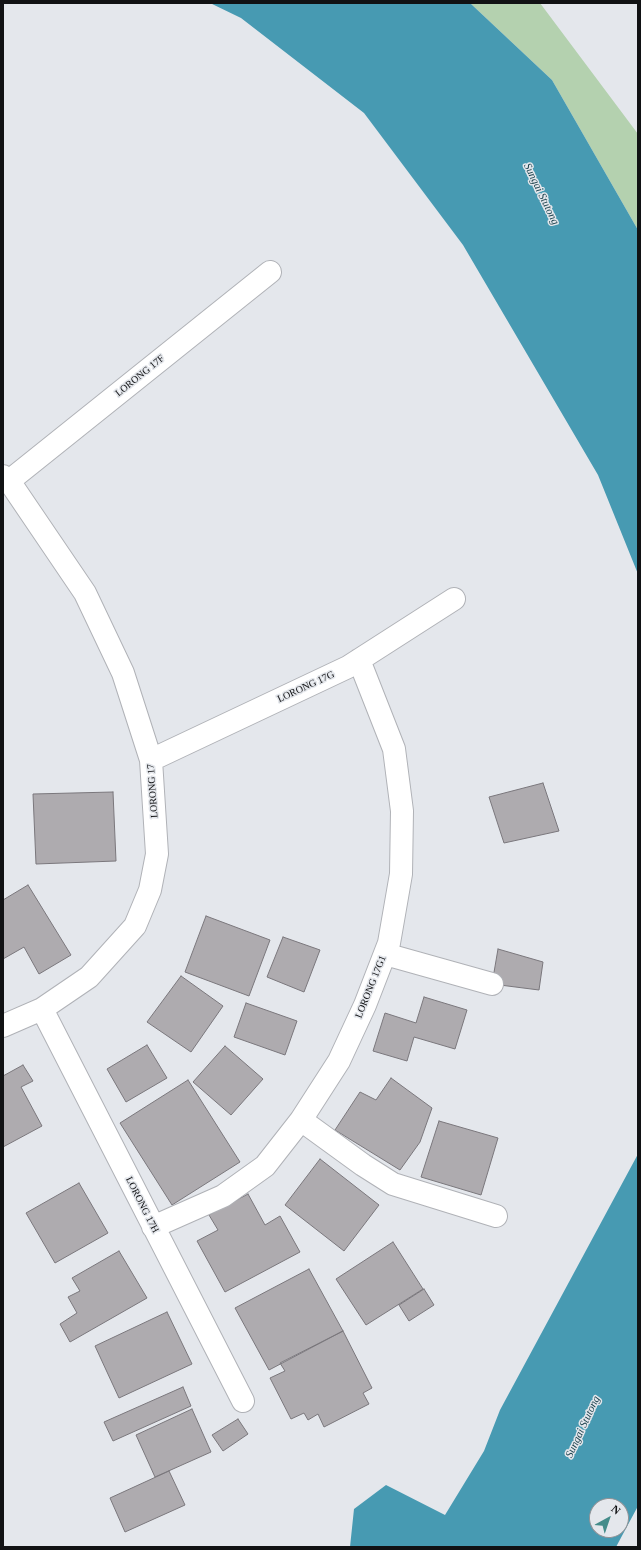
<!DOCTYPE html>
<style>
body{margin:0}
#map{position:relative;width:641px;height:1550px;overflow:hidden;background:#e4e7ec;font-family:Georgia,serif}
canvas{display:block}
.frame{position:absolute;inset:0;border:4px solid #111214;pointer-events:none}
.north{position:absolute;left:589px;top:1498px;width:40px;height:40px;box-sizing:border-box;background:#e4e7ec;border:1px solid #909296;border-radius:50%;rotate:40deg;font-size:11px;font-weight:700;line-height:16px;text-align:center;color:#111214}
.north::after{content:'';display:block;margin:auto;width:14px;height:18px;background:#448c8a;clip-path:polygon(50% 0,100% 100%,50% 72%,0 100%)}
</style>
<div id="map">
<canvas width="641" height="1550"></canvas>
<div class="frame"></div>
<div class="north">N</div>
</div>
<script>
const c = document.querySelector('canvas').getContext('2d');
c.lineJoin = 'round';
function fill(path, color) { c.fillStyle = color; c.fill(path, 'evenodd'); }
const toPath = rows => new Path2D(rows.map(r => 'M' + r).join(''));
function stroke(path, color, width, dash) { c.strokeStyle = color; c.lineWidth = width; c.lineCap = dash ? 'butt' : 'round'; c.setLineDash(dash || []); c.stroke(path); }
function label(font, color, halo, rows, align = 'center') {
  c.font = font + ' Georgia,serif'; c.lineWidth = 3; c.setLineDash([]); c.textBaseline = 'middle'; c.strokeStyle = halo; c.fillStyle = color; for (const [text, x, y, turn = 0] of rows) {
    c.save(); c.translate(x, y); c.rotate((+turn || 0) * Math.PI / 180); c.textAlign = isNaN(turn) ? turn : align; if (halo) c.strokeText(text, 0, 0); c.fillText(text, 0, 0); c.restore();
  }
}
const green = toPath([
 [470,3,540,3,638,134,638,230,552,80]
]);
const water = toPath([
 [210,3,470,3,552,80,638,230,638,574,598,475,463,245,364,113,241,18],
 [638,1154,638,1506,616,1547,350,1547,354,1509,386,1485,445,1515,484,1451,500,1410],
 [597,1506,621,1506,621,1530,597,1530]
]);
const building = toPath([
 [543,783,559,831,504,843,489,797,543,783],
 [113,792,116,861,36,864,33,794,113,792],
 [28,885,71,955,39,974,24,947,3,959,3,900,28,885],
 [206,916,270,940,249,996,185,972,206,916],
 [283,937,320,950,304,992,267,977,283,937],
 [498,949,543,962,539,990,492,984,498,949],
 [181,976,223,1006,191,1052,147,1022,181,976],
 [424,997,467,1010,455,1049,414,1037,407,1061,373,1051,385,1013,416,1023,424,997],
 [246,1003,297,1021,285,1055,234,1037,246,1003],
 [147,1045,167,1078,126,1102,107,1069,147,1045],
 [225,1046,263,1079,231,1115,193,1082,225,1046],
 [23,1065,33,1081,21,1087,42,1126,3,1147,3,1076,23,1065],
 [391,1078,432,1108,420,1142,400,1170,335,1130,360,1092,376,1100,391,1078],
 [188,1080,240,1162,172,1205,120,1123,188,1080],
 [439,1121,498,1138,481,1195,421,1177,439,1121],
 [320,1159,379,1205,344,1251,285,1205,320,1159],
 [79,1183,108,1233,55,1263,26,1213,79,1183],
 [248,1194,265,1225,280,1216,300,1252,225,1292,197,1241,218,1230,209,1215,248,1194],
 [393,1242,423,1289,366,1325,336,1279,393,1242],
 [119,1251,147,1298,70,1342,60,1324,77,1313,68,1297,80,1291,72,1278,119,1251],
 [309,1269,343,1331,269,1370,235,1308,309,1269],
 [424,1289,434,1305,409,1321,399,1305,424,1289],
 [167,1312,192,1364,119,1398,95,1346,167,1312],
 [343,1331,372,1388,363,1393,369,1404,324,1427,318,1414,308,1420,304,1413,291,1419,270,1378,285,1371,280,1363,343,1331],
 [183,1387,191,1406,113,1441,104,1422,183,1387],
 [192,1409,211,1452,155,1477,136,1435,192,1409],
 [238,1419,248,1434,223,1451,212,1435,238,1419],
 [169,1471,185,1505,125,1532,110,1498,169,1471]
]);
const minor = toPath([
 [3,476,9,481,85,593,123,673,151,760,157,854,150,890,135,926,89,977,42,1009,3,1026],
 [9,481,270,272],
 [151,760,348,667,454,599],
 [385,954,492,984],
 [42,1009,243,1401],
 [301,1120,363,1165,393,1184,496,1216],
 [153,1227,223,1196,265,1166,301,1120,339,1061,365,1005,389,943,401,874,402,811,394,749,359,660]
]);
const streetNames = [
 ["LORONG 17F",140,376,-39],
 ["LORONG 17G",306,687,-25],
 ["LORONG 17",153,791,-94],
 ["LORONG 17G1",371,987,-68],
 ["LORONG 17H",142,1205,63]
];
const waterNames = [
 ["Sungai Stutong",541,194,64],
 ["Sungai Stutong",583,1427,-65]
];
fill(green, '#b4d1af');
fill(water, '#479ab2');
fill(building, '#aeabaf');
stroke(building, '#7a777c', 1);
stroke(minor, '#b0b2b7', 24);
stroke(minor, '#fff', 22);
label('10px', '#111214', '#e4e7ec', streetNames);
label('italic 11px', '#1d434e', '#e4e7ec', waterNames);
</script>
